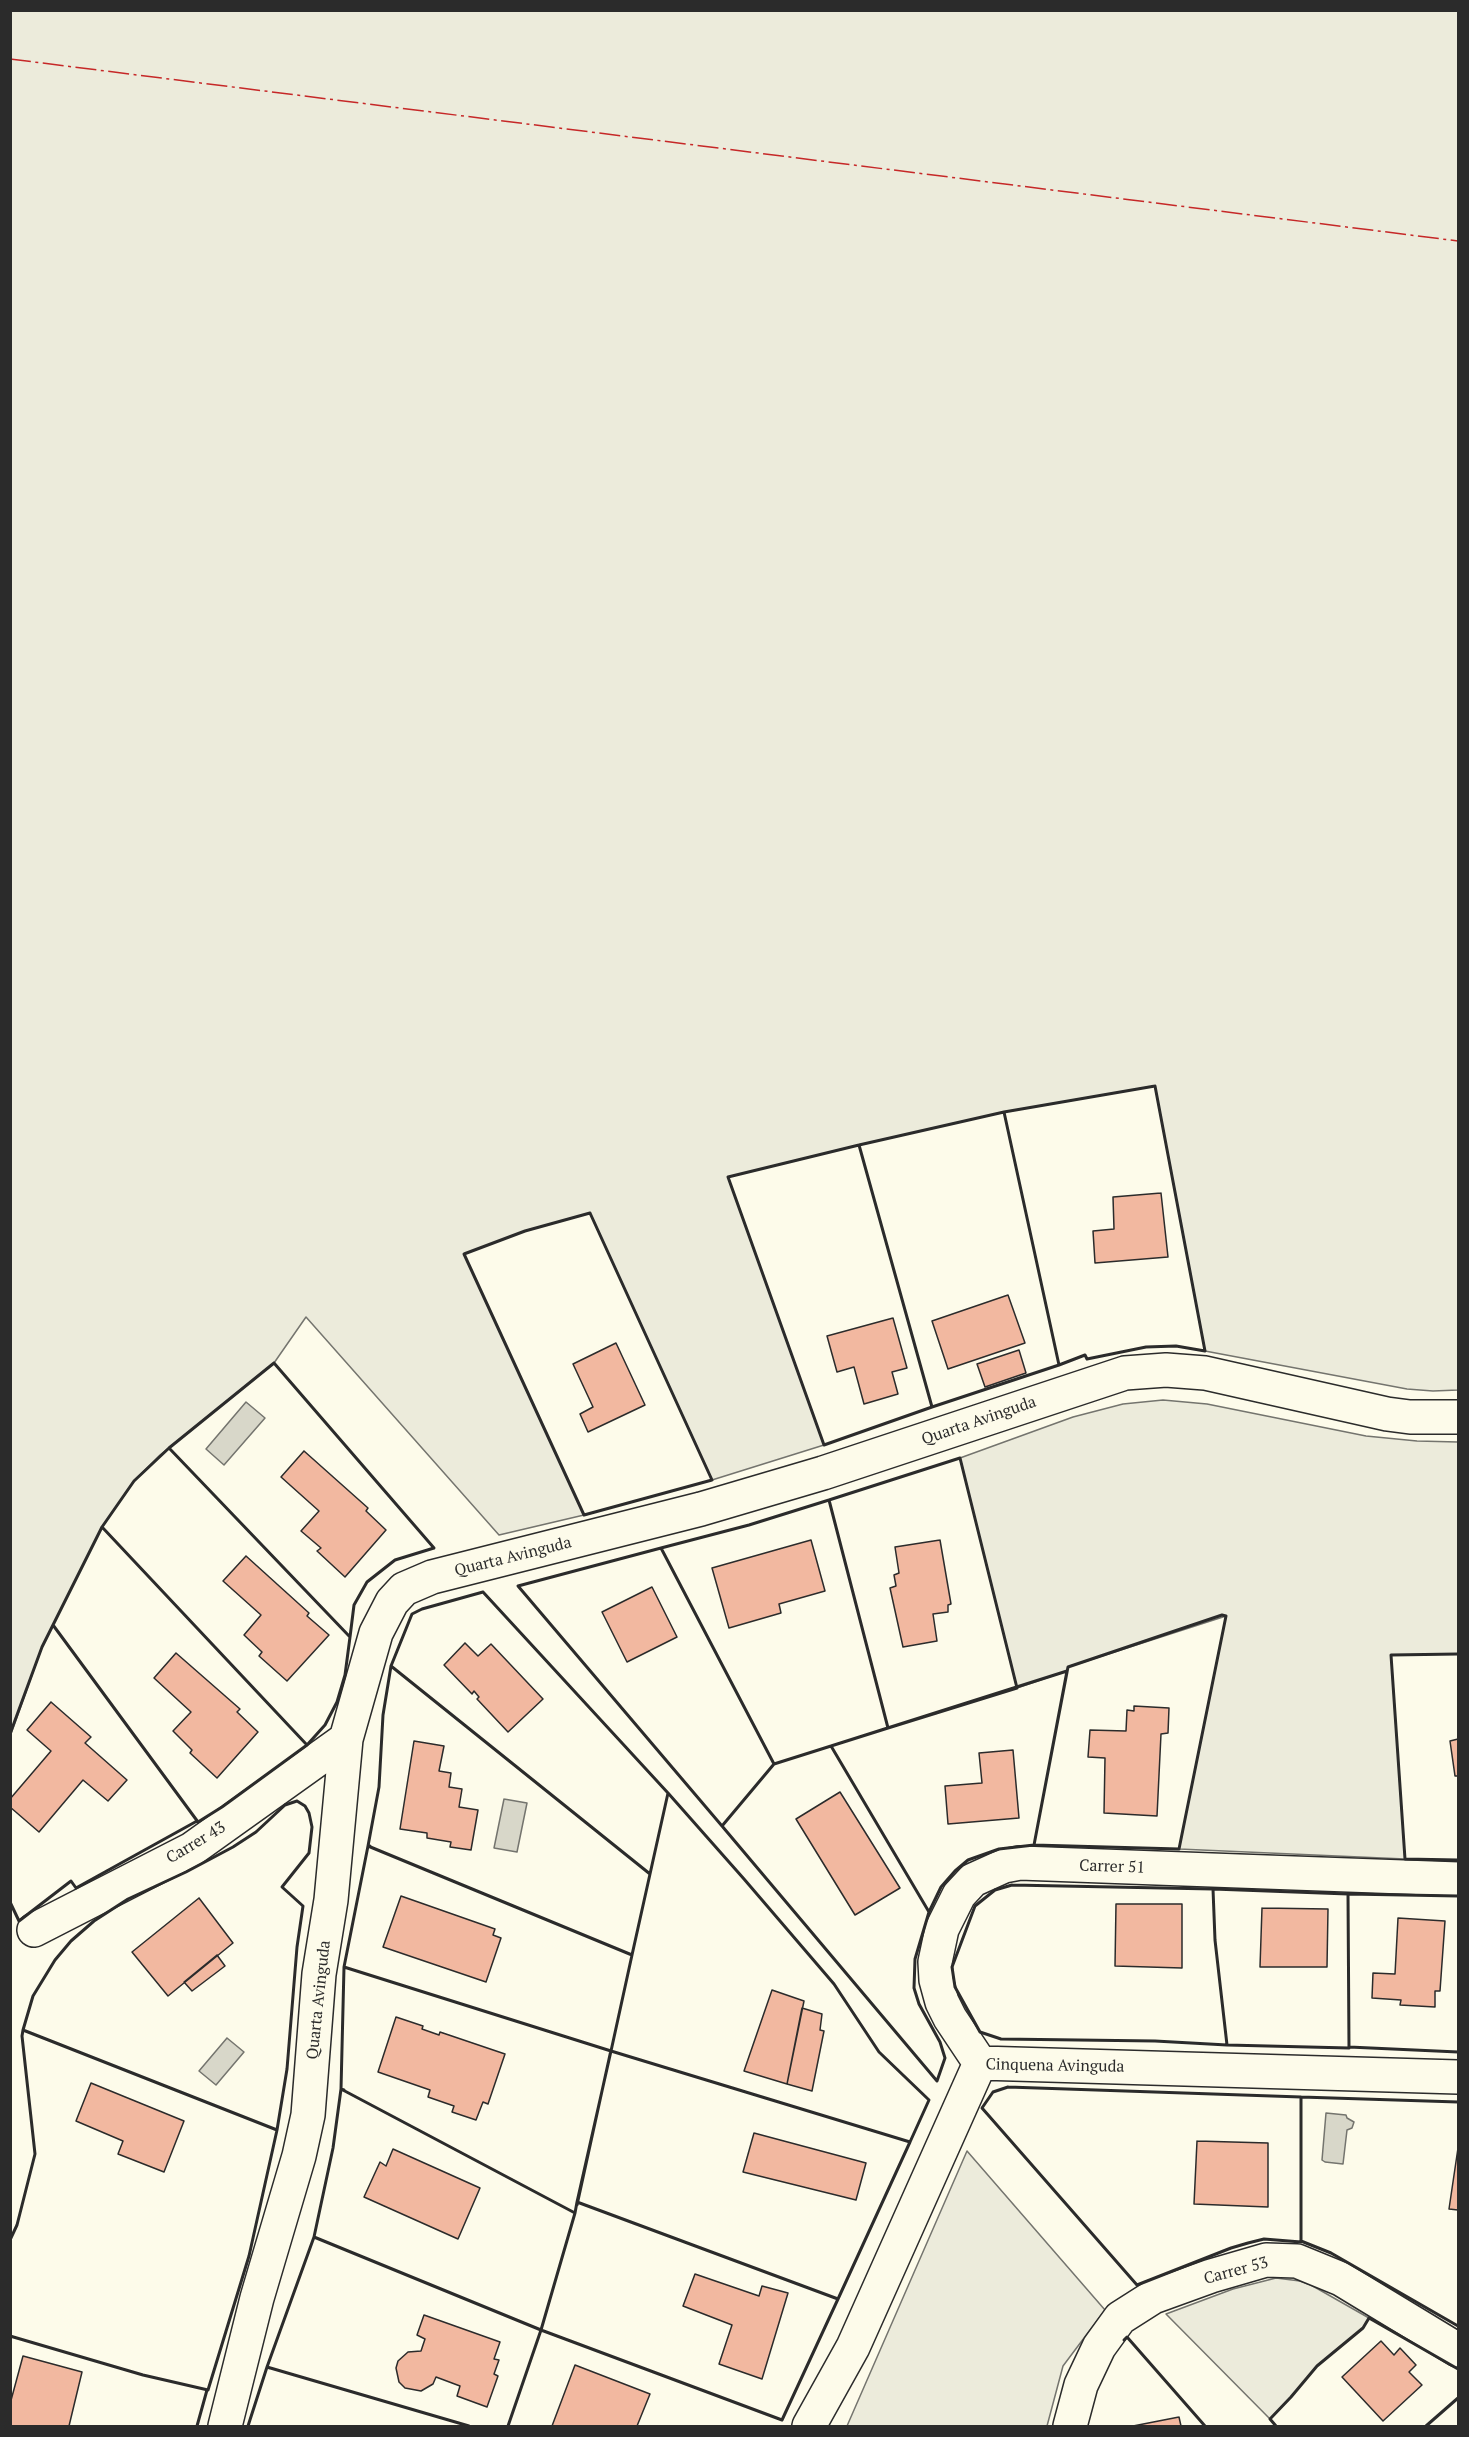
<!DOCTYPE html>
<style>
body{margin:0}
#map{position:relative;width:1469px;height:2437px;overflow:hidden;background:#fdfbea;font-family:"PT Serif",serif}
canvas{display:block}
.frame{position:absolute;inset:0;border:12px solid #2b2b2b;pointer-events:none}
</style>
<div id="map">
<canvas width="1469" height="2437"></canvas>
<div class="frame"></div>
</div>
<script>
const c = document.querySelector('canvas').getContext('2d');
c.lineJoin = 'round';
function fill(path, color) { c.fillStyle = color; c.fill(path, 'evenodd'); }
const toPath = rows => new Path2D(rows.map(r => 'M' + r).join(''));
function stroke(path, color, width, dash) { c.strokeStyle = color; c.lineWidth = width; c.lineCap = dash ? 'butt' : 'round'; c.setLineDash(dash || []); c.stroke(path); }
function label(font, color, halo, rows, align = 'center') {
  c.font = font + ' "PT Serif",serif'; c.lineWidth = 4.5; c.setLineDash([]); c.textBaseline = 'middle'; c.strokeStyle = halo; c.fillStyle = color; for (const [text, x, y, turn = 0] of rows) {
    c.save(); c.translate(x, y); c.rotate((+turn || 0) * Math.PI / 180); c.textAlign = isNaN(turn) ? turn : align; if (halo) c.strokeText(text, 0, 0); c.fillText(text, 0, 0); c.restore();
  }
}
const green = toPath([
 [11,10,1458,11,1458,1390,1433,1391,1407,1389,1205,1351,1155,1086,1004,1112,859,1145,728,1177,824,1445,712,1480,590,1213,525,1231,464,1254,584,1515,499,1535,306,1317,274,1363,160,1455,134,1481,102,1527,42,1647,11,1734,11,10],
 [1163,1400,1207,1404,1366,1436,1417,1441,1458,1442,1458,1654,1391,1655,1405,1859,1179,1849,1226,1616,1068,1667,1067,1671,1017,1688,960,1458,1073,1417,1123,1404,1163,1400],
 [967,2151,1105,2310,1063,2366,1047,2426,847,2426,967,2151],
 [1276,2278,1300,2281,1311,2285,1369,2318,1363,2328,1317,2366,1291,2397,1270,2419,1166,2314,1233,2289,1276,2278]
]);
const water = toPath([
 [246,1402,265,1418,224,1465,206,1449,246,1402],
 [504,1799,527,1803,517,1852,494,1848,504,1799],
 [227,2038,244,2052,216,2085,199,2071,227,2038],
 [1326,2113,1346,2115,1347,2118,1354,2122,1352,2128,1347,2130,1343,2164,1325,2162,1322,2160,1326,2113]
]);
const building = toPath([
 [1161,1193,1168,1257,1095,1263,1093,1231,1114,1229,1113,1197,1161,1193],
 [1008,1295,1025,1343,948,1369,932,1321,1008,1295],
 [893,1318,907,1368,892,1372,898,1394,864,1404,854,1367,837,1372,827,1336,893,1318],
 [616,1343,645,1405,588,1432,580,1414,593,1407,573,1364,616,1343],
 [1019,1350,1026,1373,985,1387,977,1364,1019,1350],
 [304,1451,368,1508,366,1511,386,1530,345,1577,317,1551,321,1548,301,1531,319,1511,281,1477,304,1451],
 [811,1540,825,1591,779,1604,781,1613,729,1628,712,1568,811,1540],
 [940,1540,951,1604,948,1605,948,1612,933,1614,937,1641,903,1647,890,1588,896,1586,894,1575,899,1573,895,1547,940,1540],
 [246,1556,309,1613,307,1616,329,1635,287,1681,259,1656,262,1652,244,1635,261,1615,223,1581,246,1556],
 [652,1587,677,1637,627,1662,602,1612,652,1587],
 [465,1643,478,1656,491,1644,543,1699,508,1732,477,1699,479,1697,474,1691,472,1694,444,1665,465,1643],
 [176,1653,240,1709,237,1712,258,1732,217,1778,190,1753,192,1750,173,1731,191,1712,154,1678,176,1653],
 [51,1702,91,1737,85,1743,127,1780,108,1801,83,1780,39,1832,10,1807,10,1799,51,1751,27,1730,51,1702],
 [1134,1706,1169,1708,1168,1733,1161,1734,1157,1816,1104,1813,1105,1758,1088,1757,1090,1730,1126,1731,1127,1710,1134,1711,1134,1706],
 [1458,1739,1458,1776,1455,1776,1450,1741,1458,1739],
 [414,1741,444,1746,439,1771,451,1773,449,1787,462,1789,459,1807,478,1810,471,1850,450,1847,451,1842,427,1838,427,1833,400,1829,414,1741],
 [1013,1750,1019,1818,948,1824,945,1786,982,1783,979,1753,1013,1750],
 [840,1792,900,1888,855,1915,796,1819,840,1792],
 [401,1896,495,1929,493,1935,501,1938,486,1982,383,1947,401,1896],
 [199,1898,233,1943,168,1996,132,1952,199,1898],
 [1116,1904,1182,1904,1182,1968,1115,1966,1116,1904],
 [1262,1908,1328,1909,1327,1967,1260,1967,1262,1908],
 [1398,1918,1445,1921,1440,1991,1435,1991,1435,2007,1400,2005,1401,2000,1372,1998,1373,1973,1395,1974,1398,1918],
 [217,1955,225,1966,192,1991,184,1982,217,1955],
 [772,1990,804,2001,787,2084,744,2071,772,1990],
 [802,2008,822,2014,820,2030,824,2031,812,2091,787,2084,802,2008],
 [396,2017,423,2026,422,2029,439,2035,440,2032,505,2054,488,2104,483,2102,476,2120,452,2112,454,2106,428,2097,430,2090,378,2072,396,2017],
 [91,2083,184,2121,164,2172,118,2154,123,2141,76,2121,91,2083],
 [754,2133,866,2163,856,2200,743,2172,754,2133],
 [1197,2141,1268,2143,1268,2207,1194,2204,1197,2141],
 [1458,2148,1458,2210,1449,2209,1458,2148],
 [393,2149,480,2188,458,2239,364,2197,380,2162,386,2166,393,2149],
 [695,2274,759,2296,762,2286,788,2293,762,2379,719,2364,732,2325,683,2306,695,2274],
 [424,2315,500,2342,494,2359,499,2360,494,2374,498,2376,487,2407,457,2396,460,2386,436,2377,433,2384,421,2391,405,2388,399,2382,396,2368,398,2361,408,2352,421,2351,425,2339,417,2335,424,2315],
 [1381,2341,1394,2355,1400,2348,1416,2365,1409,2372,1422,2385,1383,2421,1342,2377,1381,2341],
 [23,2356,82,2372,69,2426,10,2426,10,2404,23,2356],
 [575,2365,650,2394,637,2426,552,2426,575,2365],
 [1179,2417,1181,2426,1133,2426,1179,2417]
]);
const minor = toPath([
 [34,1930,192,1849,346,1739],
 [980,2063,950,2018,942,2002,936,1980,935,1962,942,1929,959,1895,973,1880,1004,1866,1020,1863,1458,1879],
 [980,2063,1458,2077],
 [225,2426,257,2298,299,2156,308,2115,319,1974,331,1900,346,1739,376,1633,392,1602,404,1589,432,1577,701,1509,823,1473,1125,1373,1166,1370,1205,1373,1387,1414,1410,1417,1458,1417],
 [809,2426,853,2347,980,2063],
 [1070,2426,1081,2385,1099,2347,1120,2318,1153,2297,1211,2276,1266,2260,1297,2261,1341,2279,1458,2350]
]);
const wall = toPath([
 [1155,1086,1205,1351,1176,1346,1146,1347,1087,1359,1085,1355,1059,1365,1004,1112,1155,1086],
 [1004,1112,1059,1365,932,1407,859,1145,1004,1112],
 [859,1145,932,1407,824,1445,728,1177,859,1145],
 [590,1213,712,1480,584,1515,464,1254,525,1231,590,1213],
 [274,1363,434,1548,395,1560,367,1582,354,1605,350,1637,169,1448,274,1363],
 [169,1448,350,1637,345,1675,337,1702,325,1725,307,1745,102,1527,134,1481,169,1448],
 [960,1458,1017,1688,888,1728,829,1500,960,1458],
 [829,1500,888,1728,774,1764,661,1548,749,1525,829,1500],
 [102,1527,307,1745,222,1807,198,1822,53,1625,102,1527],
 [661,1548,774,1764,722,1826,518,1586,661,1548],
 [483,1592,668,1793,650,1874,391,1666,412,1614,422,1609,483,1592],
 [1222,1615,1226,1616,1179,1849,1034,1845,1068,1667,1222,1615],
 [1458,1654,1391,1655,1405,1859,1458,1860],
 [1067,1671,1034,1845,999,1849,968,1860,955,1871,941,1887,929,1912,831,1746,1067,1671],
 [10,1734,42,1647,53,1625],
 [831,1746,929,1912,915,1959,914,1988,919,2004,940,2042,945,2058,937,2081,722,1826,774,1764,831,1746],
 [297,1801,305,1806,309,1813,312,1827,309,1853,282,1887,303,1906,297,1947,287,2069,277,2130,23,2030,33,1996,55,1960,71,1941,94,1921,128,1899,186,1872,233,1847,256,1832,285,1805,297,1801],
 [370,1846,368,1846,344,1967,611,2051],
 [1012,1885,1213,1889,1215,1940,1227,2045,1155,2041,1001,2039,980,2032,955,1987,952,1967,975,1906,995,1890,1012,1885],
 [1213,1889,1348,1894,1349,2048,1227,2045,1215,1940,1213,1889],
 [1348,1894,1458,1896],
 [10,1902,19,1921,71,1881,76,1888,197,1821],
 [632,1955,668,1793,744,1879,834,1984,879,2052,929,2100,910,2142,611,2051,632,1955,650,1874,391,1666,383,1715,379,1787,368,1846,632,1955],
 [1349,2047,1458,2052],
 [611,2051,910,2142,838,2299,577,2202,611,2051],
 [1008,2087,1301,2097,1301,2242,1264,2239,1248,2243,1231,2248,1137,2285,982,2108,993,2092,1008,2087],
 [344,2090,341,2089,344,1967,611,2051],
 [1301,2097,1458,2102],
 [577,2205,611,2050],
 [316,2238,314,2237,267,2367,469,2426],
 [10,2240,17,2225,35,2154,22,2036,23,2030],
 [1301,2241,1331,2253,1458,2326],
 [10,2336,143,2375,208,2390,249,2256,277,2130,275,2129],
 [1124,2340,1127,2337,1205,2426],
 [197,2426,207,2390],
 [248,2426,267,2367,270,2368],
 [508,2426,541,2330,575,2213,577,2202,838,2299,782,2420,541,2330,314,2237,333,2148,341,2089,575,2213,541,2330],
 [1276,2426,1270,2419,1291,2397,1317,2366,1363,2328,1369,2318,1458,2369],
 [1426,2426,1458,2398]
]);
const power = toPath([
 [10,59,1458,241]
]);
const streetNames = [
 ["Quarta Avinguda",979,1421,-19],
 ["Quarta Avinguda",513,1557,-14],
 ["Carrer 43",196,1843,-31],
 ["Carrer 51",1112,1867,2],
 ["Quarta Avinguda",319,2000,-84],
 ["Cinquena Avinguda",1055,2066,1],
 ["Carrer 53",1236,2271,-15]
];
fill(green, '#ecebdb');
stroke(green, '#74746e', 1.5);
fill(water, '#d8d7c9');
stroke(water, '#74746e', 1.5);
fill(building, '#f2b8a0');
stroke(building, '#2b2b2b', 1.5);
stroke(minor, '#2b2b2b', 36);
stroke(minor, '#fdfbea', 33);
stroke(wall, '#2b2b2b', 3);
stroke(power, '#c62828', 1.5, [21, 4.5, 3, 4.5]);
label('16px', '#2b2b2b', '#fdfbea', streetNames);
</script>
